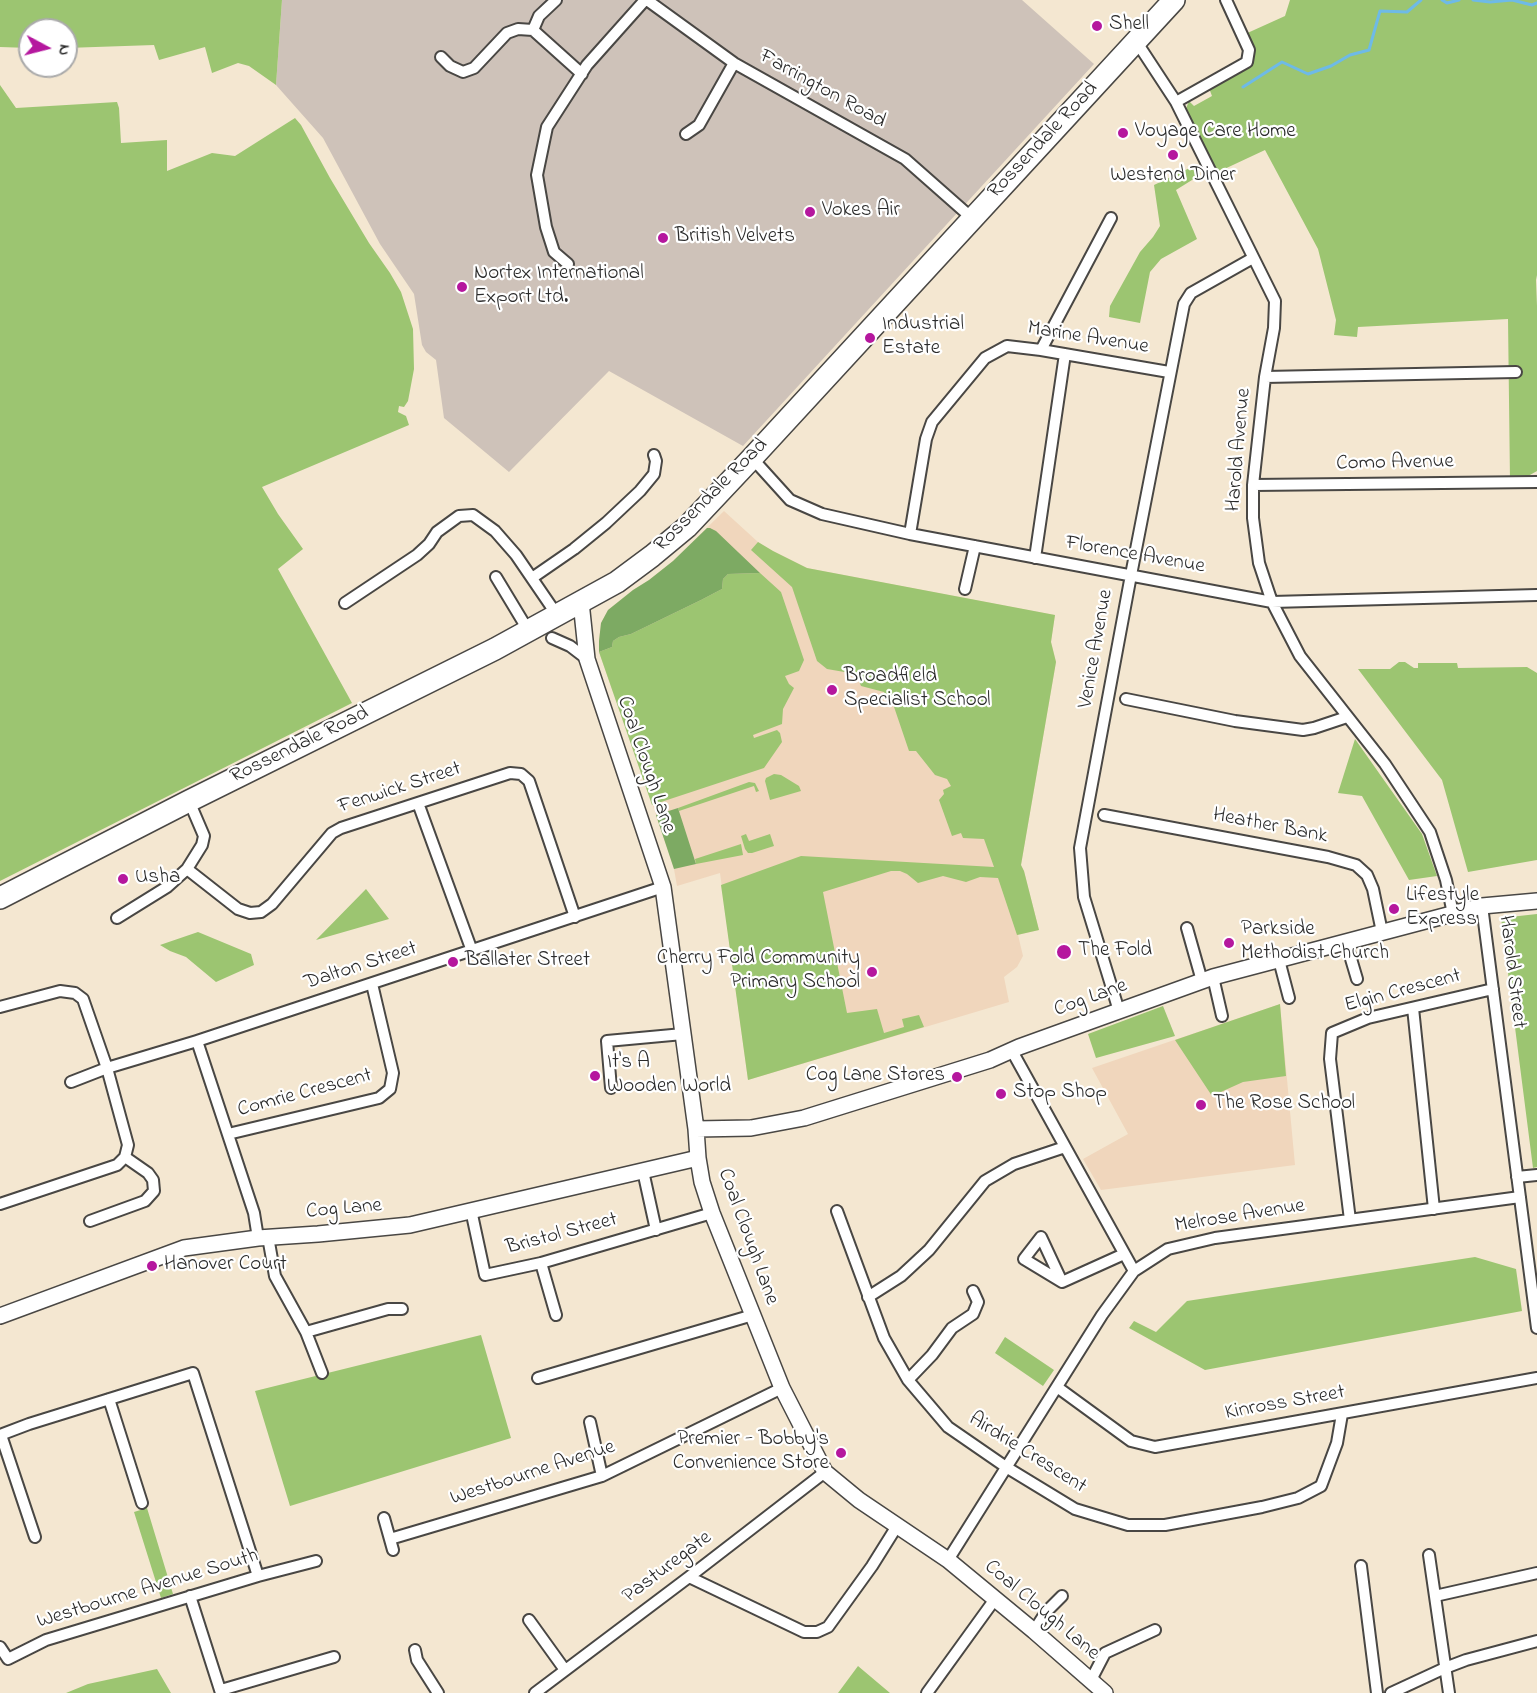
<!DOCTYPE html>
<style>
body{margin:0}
#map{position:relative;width:1537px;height:1693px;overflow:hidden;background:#f4e7d1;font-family:"Indie Flower",sans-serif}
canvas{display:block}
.north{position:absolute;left:18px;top:18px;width:60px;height:60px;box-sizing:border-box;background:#fff;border:2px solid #aaa;border-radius:50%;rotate:97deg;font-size:16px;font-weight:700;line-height:24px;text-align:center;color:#2b2b2b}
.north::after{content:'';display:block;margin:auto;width:21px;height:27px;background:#b5179e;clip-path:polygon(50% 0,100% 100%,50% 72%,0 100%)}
</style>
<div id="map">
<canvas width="1537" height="1693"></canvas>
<div class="north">N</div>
</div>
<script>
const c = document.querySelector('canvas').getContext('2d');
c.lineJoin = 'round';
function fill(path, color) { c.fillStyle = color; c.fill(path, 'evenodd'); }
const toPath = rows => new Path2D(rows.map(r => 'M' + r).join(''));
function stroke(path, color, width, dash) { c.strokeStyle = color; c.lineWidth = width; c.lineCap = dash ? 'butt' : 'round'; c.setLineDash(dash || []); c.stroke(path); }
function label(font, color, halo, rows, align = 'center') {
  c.font = font + ' "Indie Flower",sans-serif'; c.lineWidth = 4.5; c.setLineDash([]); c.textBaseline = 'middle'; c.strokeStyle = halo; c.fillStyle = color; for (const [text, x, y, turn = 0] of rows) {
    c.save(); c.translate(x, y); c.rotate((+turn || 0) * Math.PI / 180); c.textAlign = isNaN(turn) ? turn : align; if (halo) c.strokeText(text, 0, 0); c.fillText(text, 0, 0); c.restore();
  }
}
const built = toPath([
 [724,511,758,542,773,551,807,568,1055,615,1051,642,1056,662,1021,865,1024,871,1039,930,1018,935,1023,956,1017,967,1004,977,1009,1002,748,1080,720,873,677,886,674,869,656,815,599,652,599,641,601,623,608,610,633,590,649,580,673,561],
 [1280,1004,1295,1165,1101,1190,1083,1159,1128,1134,1092,1068]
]);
const industrial = toPath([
 [282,0,1022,0,1094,64,743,446,609,371,509,472,444,418,436,360,426,352,422,345,414,294,380,244,323,138,276,85]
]);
const green = toPath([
 [0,0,282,0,276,85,249,66,238,63,212,73,205,47,159,60,154,45,66,48,66,30,30,30,30,48,0,47],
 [1290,0,1537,0,1537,275,1536,280,1537,306,1537,471,1521,480,1510,481,1508,319,1358,327,1357,337,1334,335,1336,320,1318,249,1265,150,1218,172,1185,111,1189,101,1194,106,1212,96,1209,88,1253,64,1243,35,1285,16],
 [0,85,16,108,117,102,119,108,121,143,167,140,167,171,212,153,235,156,295,118,301,125,330,178,369,243,390,273,401,292,413,329,414,369,408,401,404,407,399,406,398,412,406,416,409,425,262,487,278,514,303,549,278,569,352,703,0,881],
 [1196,165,1200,175,1176,190,1197,239,1161,259,1150,272,1140,323,1109,317,1110,306,1140,252,1153,237,1160,226,1154,185],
 [758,542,773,551,807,568,1055,615,1051,642,1056,662,1021,865,1024,871,1039,930,1017,935,998,878,980,877,966,882,943,876,918,883,907,874,900,871,891,871,823,892,847,1013,877,1009,884,1033,904,1027,902,1019,919,1015,924,1027,748,1080,721,885,801,856,994,867,984,839,963,838,961,833,952,836,939,800,944,794,943,790,951,786,947,779,935,775,916,751,909,751,892,701,888,702,884,692,861,686,856,674,827,669,817,661,792,587,751,550],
 [760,573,781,592,804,660,799,671,785,676,789,684,794,688,783,709,782,724,753,735,754,738,777,730,780,733,782,742,764,768,652,805,599,652,612,647,613,641,619,637,631,634,701,600,722,589,723,579,728,574],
 [1399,662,1405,662,1414,668,1418,668,1418,663,1457,663,1458,668,1527,667,1537,673,1537,860,1468,872,1442,780,1358,669,1390,669],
 [1355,739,1422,834,1437,876,1409,880,1362,796,1338,793],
 [774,774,781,775,799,786,801,791,770,800,765,781,766,778],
 [749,782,755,783,759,791,756,792,754,786,679,811,678,808],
 [746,834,749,841,770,834,774,846,752,853,748,853,745,849,741,836],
 [741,844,743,855,696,864,695,859],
 [366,889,389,919,316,940],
 [1537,914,1537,1167,1533,1168,1501,918],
 [198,932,251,954,254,965,216,982,186,957,170,951,160,945],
 [1280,1004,1286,1076,1243,1082,1212,1096,1175,1040],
 [1163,1006,1175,1036,1096,1058,1088,1034],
 [1475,1257,1516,1269,1522,1311,1205,1370,1129,1328,1134,1321,1156,1332,1187,1301],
 [481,1335,511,1438,290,1506,255,1391],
 [1005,1337,1054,1370,1043,1386,995,1353],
 [147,1508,173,1594,161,1598,134,1512],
 [858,1666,890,1693,838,1693],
 [157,1669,171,1693,66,1693,88,1684]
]);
const forest = toPath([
 [707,528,710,528,716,531,760,573,728,574,723,579,722,589,701,600,631,634,619,637,613,641,612,647,599,652,599,641,601,623,608,610,633,590,649,580,673,561],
 [678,808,696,864,674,869,656,815]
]);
const stream = toPath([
 [1442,0,1447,3,1459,0],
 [1473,0,1490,2,1512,0,1532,5,1537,3],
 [1243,87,1282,62,1308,74,1331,66,1350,55,1369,50,1380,11,1407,12,1421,0]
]);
const street = toPath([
 [647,0,734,63,905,159,973,219],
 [533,30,539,16,556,0],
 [1136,41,1176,102,1275,301,1274,328,1265,377,1253,485,1253,518,1259,563,1272,602,1300,656,1385,764,1430,832,1446,880,1453,914],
 [441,57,450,66,463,72,474,68,507,33,518,29,533,30,582,74],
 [1176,102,1247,62,1249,50,1226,0],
 [686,134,699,125,734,63],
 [568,264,554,252,546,227,537,175,547,127,587,65,645,0],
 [1041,350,1111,218],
 [1265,377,1516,372],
 [752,458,790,500,822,514,910,534,1272,602,1537,595],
 [1253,485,1537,482],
 [910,534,926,439,932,422,985,358,1007,346,1041,350,1169,372],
 [1035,558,1065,354],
 [496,577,528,630],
 [532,578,574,549,606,523,640,491,654,474,656,461,654,455],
 [965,589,975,546],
 [345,603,417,555,429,544,437,532,459,516,473,515,495,531,516,555,557,615],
 [552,638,570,646,587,659],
 [1126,699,1235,721,1303,730,1314,728,1347,717],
 [418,803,472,951],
 [1104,815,1328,857,1356,865,1367,875,1373,889,1382,932],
 [187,869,238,909,250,913,261,912,272,904,332,833,341,828,510,773,521,774,529,781,575,917],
 [1482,906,1537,1328],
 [117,918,167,887,187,869,202,845,204,836,189,801],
 [1187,928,1202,981],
 [1346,942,1357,979],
 [1279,960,1289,998],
 [1213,977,1222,1016],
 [0,1007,60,991,75,993,83,999,107,1068,128,1145,125,1157,117,1165,0,1204],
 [1413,1008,1434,1209],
 [1119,1011,1084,897,1080,848,1131,575,1184,304,1191,293,1253,258],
 [197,1041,254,1213,258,1238],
 [1012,1051,1134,1271],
 [71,1082,107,1068,197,1041,663,887],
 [611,1088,607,1041,683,1034],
 [228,1134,379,1098,390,1089,393,1073,372,984],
 [643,1171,656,1230],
 [1517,1177,1537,1175],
 [471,1210,485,1275,541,1263,712,1213],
 [837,1211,884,1338,908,1380,948,1427,1006,1467,1075,1509,1128,1525,1165,1525,1262,1507,1298,1498,1321,1486,1337,1443,1342,1414],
 [1350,1220,1330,1059,1332,1033,1368,1018,1493,989],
 [90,1221,145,1201,154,1191,153,1180,148,1173,125,1157],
 [268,1237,275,1276,306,1332,322,1373],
 [541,1263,556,1315],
 [1062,1282,1041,1237,1024,1259,1062,1282,1124,1254],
 [868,1297,901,1276,929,1250,985,1181,1014,1164,1065,1147],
 [306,1332,388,1309,402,1309],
 [538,1378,753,1315],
 [908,1380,932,1355,952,1328,973,1314,978,1302,973,1291],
 [1057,1387,1131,1441,1155,1447,1537,1378],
 [109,1399,142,1503],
 [590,1422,602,1476],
 [0,1435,29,1424,193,1373,258,1576],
 [1,1435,35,1537],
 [384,1518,393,1550],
 [390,1539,602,1476,782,1388],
 [1429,1555,1449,1693],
 [948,1560,1102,1315,1134,1271,1168,1249,1215,1238,1520,1197],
 [1361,1566,1377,1693],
 [689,1577,804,1632,817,1632,828,1627,872,1566,897,1526],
 [190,1596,221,1693],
 [1435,1596,1537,1573],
 [529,1620,565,1670],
 [1034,1631,1046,1612,1062,1596],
 [0,1647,8,1659,46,1640,258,1576,316,1561],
 [415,1650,417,1660,438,1693],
 [1091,1680,1105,1653,1155,1630],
 [221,1690,334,1657],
 [535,1693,689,1577,825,1472],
 [927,1693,995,1599],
 [1391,1693,1445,1668,1466,1660,1537,1641]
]);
const secondary = toPath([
 [581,602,587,659,663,887,696,1129,698,1158,702,1182,712,1213,782,1388,825,1472,859,1500,948,1560,1034,1631,1105,1693],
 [696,1129,751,1128,804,1118,990,1060,1019,1047,1213,977,1482,906,1537,901],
 [0,1316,184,1248,258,1238,318,1234,410,1225,698,1158]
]);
const highway = toPath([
 [0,898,189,801,495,649,617,582,652,556,687,527,752,458,1174,0]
]);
const markers = [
 [1097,26,6,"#b5179e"],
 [1123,133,6,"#b5179e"],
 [1173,155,6,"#b5179e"],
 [810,212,6,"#b5179e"],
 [663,238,6,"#b5179e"],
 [462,287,6,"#b5179e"],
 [870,338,6,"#b5179e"],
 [832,690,6,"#b5179e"],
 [123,879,6,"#b5179e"],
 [1394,909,6,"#b5179e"],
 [1229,943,6,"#b5179e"],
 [1064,952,8,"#b5179e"],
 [453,962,6,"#b5179e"],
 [872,972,6,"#b5179e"],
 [595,1076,6,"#b5179e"],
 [957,1077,6,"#b5179e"],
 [1001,1094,6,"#b5179e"],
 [1201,1105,6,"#b5179e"],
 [152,1266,6,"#b5179e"],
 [841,1453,6,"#b5179e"]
];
const poiNames = [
 ["Shell",1109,26],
 ["Voyage Care Home",1135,133],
 ["Westend Diner",1173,177,"center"],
 ["Vokes Air",822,212],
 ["British Velvets",675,238],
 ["Nortex International",474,275],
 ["Export Ltd.",474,299],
 ["Industrial",882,326],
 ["Estate",882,350],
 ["Broadfield",844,678],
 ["Specialist School",844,702],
 ["Usha",135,879],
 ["Lifestyle",1406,897],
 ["Express",1406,921],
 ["Parkside",1241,931],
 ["Methodist Church",1241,955],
 ["The Fold",1078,952],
 ["Cherry Fold Community",860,960,"right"],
 ["Primary School",860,984,"right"],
 ["Ballater Street",465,962],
 ["It's A",607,1064],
 ["Wooden World",607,1088],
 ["Cog Lane Stores",945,1077,"right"],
 ["Stop Shop",1013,1094],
 ["The Rose School",1213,1105],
 ["Hanover Court",164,1266],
 ["Premier - Bobby's",829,1441,"right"],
 ["Convenience Store",829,1465,"right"]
];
const streetNames = [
 ["Farrington Road",822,90,29],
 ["Rossendale Road",1044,141,-47],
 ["Marine Avenue",1088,339,9],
 ["Harold Avenue",1240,450,-85],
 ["Como Avenue",1395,464,-1],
 ["Rossendale Road",712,496,-45],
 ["Florence Avenue",1135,556,10],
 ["Venice Avenue",1097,649,-80],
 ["Rossendale Road",300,746,-26],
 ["Coal Clough Lane",645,765,71],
 ["Fenwick Street",400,789,-18],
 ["Heather Bank",1270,827,11],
 ["Dalton Street",361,967,-18],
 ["Harold Street",1511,972,83],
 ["Elgin Crescent",1403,992,-15],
 ["Cog Lane",1091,999,-20],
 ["Comrie Crescent",305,1094,-15],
 ["Cog Lane",344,1210,-5],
 ["Melrose Avenue",1240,1217,-9],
 ["Bristol Street",562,1235,-15],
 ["Coal Clough Lane",747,1237,70],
 ["Kinross Street",1285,1404,-10],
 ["Airdrie Crescent",1027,1454,32],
 ["Westbourne Avenue",533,1474,-18],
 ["Pasturegate",668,1568,-37],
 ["Westbourne Avenue South",148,1590,-17],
 ["Coal Clough Lane",1041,1611,40]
];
fill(built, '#f0d6bc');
fill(industrial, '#cec2b9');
fill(green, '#9cc571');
fill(forest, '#7daa63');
stroke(stream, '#6ebae7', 3);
stroke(street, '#494744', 14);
stroke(secondary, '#494744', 18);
stroke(highway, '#494744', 24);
stroke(street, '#fff', 10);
stroke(secondary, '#fff', 15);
stroke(highway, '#fff', 21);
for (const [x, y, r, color] of markers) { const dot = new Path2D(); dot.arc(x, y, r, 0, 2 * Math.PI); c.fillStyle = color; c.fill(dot); stroke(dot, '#fff', 2); }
label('21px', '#2b2b2b', '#fff', poiNames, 'left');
label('21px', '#2b2b2b', '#fff', streetNames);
</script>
